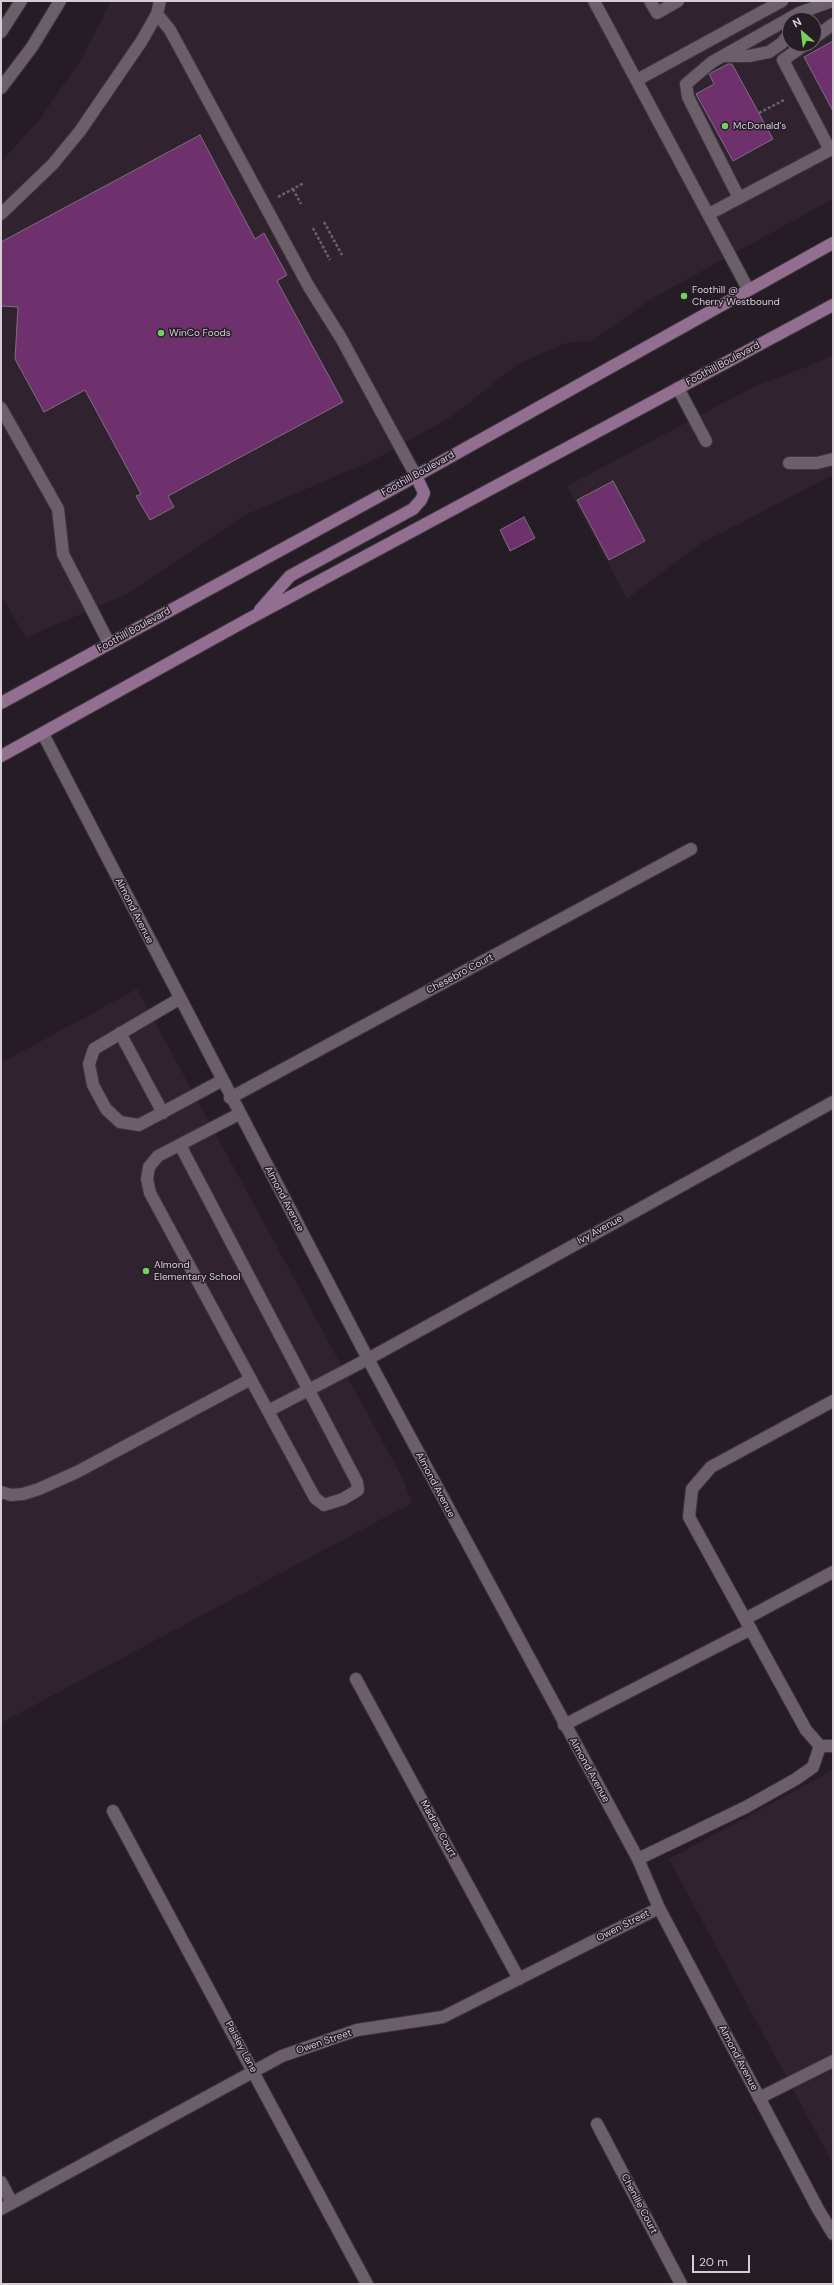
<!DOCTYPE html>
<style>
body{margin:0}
#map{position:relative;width:834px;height:2285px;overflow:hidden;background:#251c25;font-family:"DM Sans",sans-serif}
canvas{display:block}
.frame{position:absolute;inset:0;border:2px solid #d5ced5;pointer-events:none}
.north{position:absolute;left:782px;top:12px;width:40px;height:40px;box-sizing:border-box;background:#251c25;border:1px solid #6b636b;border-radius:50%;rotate:332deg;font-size:11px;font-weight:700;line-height:16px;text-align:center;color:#d5ced5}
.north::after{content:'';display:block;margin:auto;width:14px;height:18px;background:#73d25d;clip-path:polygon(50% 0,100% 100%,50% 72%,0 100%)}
.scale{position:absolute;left:692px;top:2255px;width:58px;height:18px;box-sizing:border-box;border:2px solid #d5ced5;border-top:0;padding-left:5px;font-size:12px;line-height:14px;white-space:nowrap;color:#d5ced5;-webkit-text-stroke:3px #251c25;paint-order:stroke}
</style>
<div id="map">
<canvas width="834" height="2285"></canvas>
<div class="frame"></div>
<div class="north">N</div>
<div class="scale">20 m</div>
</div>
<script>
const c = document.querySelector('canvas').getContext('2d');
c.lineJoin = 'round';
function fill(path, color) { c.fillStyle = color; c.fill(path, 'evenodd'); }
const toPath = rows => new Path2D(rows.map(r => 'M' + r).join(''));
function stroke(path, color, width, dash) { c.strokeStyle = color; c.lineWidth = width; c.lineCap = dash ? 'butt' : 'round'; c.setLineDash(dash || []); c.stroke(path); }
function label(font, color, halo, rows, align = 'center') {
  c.font = font + ' "DM Sans",sans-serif'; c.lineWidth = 3; c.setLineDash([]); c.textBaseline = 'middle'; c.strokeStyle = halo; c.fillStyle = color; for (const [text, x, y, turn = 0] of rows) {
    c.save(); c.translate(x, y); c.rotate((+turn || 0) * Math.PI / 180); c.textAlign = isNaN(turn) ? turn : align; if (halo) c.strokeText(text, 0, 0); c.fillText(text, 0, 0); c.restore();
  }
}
const built = toPath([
 [111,1,833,1,833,199,653,298,591,341,566,343,516,365,451,417,372,461,245,515,129,593,26,638,1,595,1,162,39,120,82,58],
 [790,20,814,20,814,44,790,44],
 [833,355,833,475,700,544,627,599,567,486,757,385,804,368],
 [137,989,403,1479,412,1503,1,1723,1,1063],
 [833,1770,833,2164,669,1859]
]);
const building = toPath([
 [833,41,833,111,804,57,833,41],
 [728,64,732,64,773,139,733,161,696,94,714,84,709,74,728,64],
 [200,135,255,239,264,233,287,275,277,281,343,402,168,496,174,507,150,520,136,496,141,494,85,390,44,412,15,359,18,307,1,306,1,242,200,135],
 [613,481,645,541,609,560,577,500,613,481],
 [524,517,535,538,510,551,500,530,524,517]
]);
const path = toPath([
 [759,113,784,100],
 [293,189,301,204],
 [278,197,304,183],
 [324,222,342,255],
 [313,228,330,260]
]);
const minor = toPath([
 [594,1,748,289],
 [650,1,657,13,678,1],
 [157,14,170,30,309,287,341,338,416,476],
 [1,32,21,1],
 [814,38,833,24],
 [723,56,749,56,769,52,782,43,790,33],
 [637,80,782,1],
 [1,88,32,47,60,1],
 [739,198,688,97,686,84,712,62,799,13,832,1],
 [1,214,53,164,80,131,141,42,157,14,160,1],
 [709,214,830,150,783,60,806,44],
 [678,388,706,441],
 [1,408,58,509,63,554,109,643],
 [789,463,817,463,833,459],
 [43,734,368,1359,638,1859,659,1908,818,2209,833,2234],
 [179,999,94,1049,89,1064,93,1085,106,1109,120,1122,139,1125,221,1081],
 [120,1033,163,1113],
 [230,1098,691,849],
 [180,1145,357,1482,358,1490,343,1499,324,1505,315,1498,150,1193,147,1179,149,1167,158,1156,239,1114],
 [268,1411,368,1359,833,1102],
 [1,1492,11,1495,23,1494,39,1489,77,1472,251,1379],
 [745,1619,833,1572],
 [356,1679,519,1979],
 [564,1725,751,1629],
 [820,1746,806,1730,689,1517,692,1489,711,1467,833,1401],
 [820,1746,833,1746],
 [113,1811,367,2284],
 [638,1859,746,1807,796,1779,813,1767,820,1746],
 [759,2098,833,2061],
 [597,2124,681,2284],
 [1,2182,12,2203],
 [1,2209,282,2056,357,2030,443,2017,659,1908]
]);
const major = toPath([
 [260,610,290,576,413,509,421,500,424,493,416,476],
 [1,703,416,476,833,243],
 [1,756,245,621,833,305]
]);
const markers = [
 [725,126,4,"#73d25d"],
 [684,296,4,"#73d25d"],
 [161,333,4,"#73d25d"],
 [146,1271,4,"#73d25d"]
];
const poiNames = [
 ["McDonald's",733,126],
 ["Foothill @",692,290],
 ["Cherry Westbound",692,302],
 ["WinCo Foods",169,333],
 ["Almond",154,1265],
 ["Elementary School",154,1277]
];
const streetNames = [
 ["Foothill Boulevard",723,364,-28],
 ["Foothill Boulevard",418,474,-29],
 ["Foothill Boulevard",134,630,-29],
 ["Almond Avenue",134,911,63],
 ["Chesebro Court",460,974,-28],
 ["Almond Avenue",284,1199,62],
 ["Ivy Avenue",600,1230,-29],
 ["Almond Avenue",435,1485,62],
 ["Almond Avenue",589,1770,61],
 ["Madras Court",438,1829,61],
 ["Owen Street",623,1926,-27],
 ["Owen Street",324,2042,-19],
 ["Paisley Lane",241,2047,62],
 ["Almond Avenue",738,2058,62],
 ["Chenille Court",639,2204,62]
];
fill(built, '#312230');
fill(building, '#6f316e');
stroke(building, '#7c707b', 1);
stroke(minor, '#3e363e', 14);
stroke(major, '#3e363e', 14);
stroke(path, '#6a626a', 2.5, [3, 2]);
stroke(minor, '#6b5f6a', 12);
stroke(major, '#926f90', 12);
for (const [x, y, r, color] of markers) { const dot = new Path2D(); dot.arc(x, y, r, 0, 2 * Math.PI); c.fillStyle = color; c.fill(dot); stroke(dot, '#251c25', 1.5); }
label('10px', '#d5ced5', '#251c25', poiNames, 'left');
label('10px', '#d5ced5', '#251c25', streetNames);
</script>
